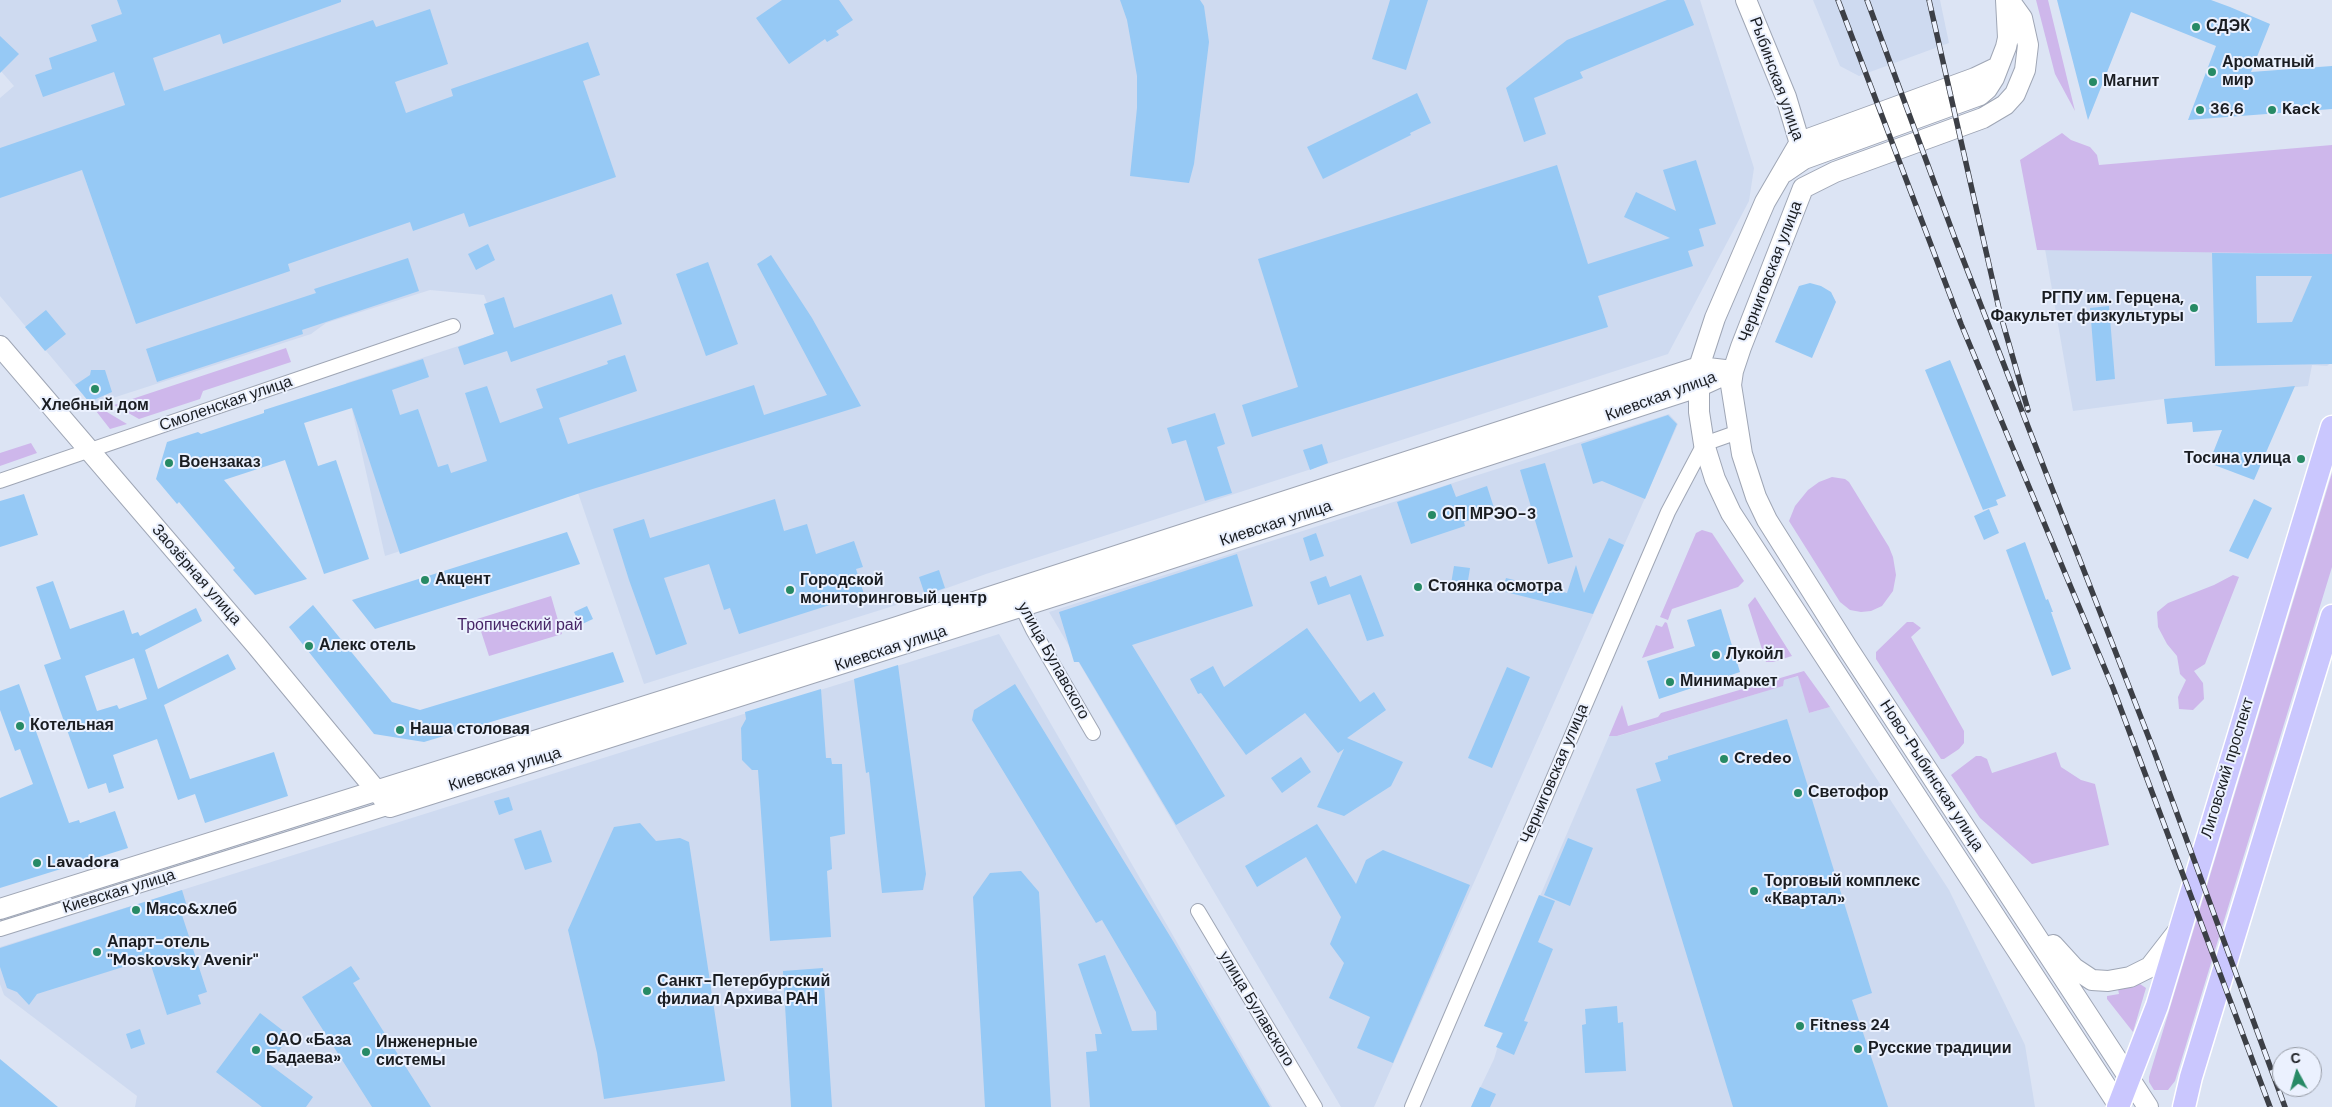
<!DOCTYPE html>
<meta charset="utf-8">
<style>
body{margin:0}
#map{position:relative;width:2332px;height:1107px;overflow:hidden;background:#dce4f4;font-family:"DM Sans",sans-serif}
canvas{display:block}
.north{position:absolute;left:2272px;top:1047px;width:50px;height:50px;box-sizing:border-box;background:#ebf1fe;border:1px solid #979ca6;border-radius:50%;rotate:354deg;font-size:14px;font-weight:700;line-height:20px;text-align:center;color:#1a1d22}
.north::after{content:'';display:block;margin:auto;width:18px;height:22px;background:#278a65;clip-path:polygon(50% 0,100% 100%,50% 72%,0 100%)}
</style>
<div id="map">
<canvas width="2332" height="1107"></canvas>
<div class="north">С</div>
</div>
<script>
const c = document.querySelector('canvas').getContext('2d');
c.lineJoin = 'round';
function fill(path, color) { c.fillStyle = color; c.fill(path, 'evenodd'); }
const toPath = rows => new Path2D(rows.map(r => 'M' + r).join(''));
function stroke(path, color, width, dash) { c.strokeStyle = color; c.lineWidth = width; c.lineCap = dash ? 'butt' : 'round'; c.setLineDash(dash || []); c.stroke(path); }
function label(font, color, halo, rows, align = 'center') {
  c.font = font + ' "DM Sans",sans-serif'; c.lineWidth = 4; c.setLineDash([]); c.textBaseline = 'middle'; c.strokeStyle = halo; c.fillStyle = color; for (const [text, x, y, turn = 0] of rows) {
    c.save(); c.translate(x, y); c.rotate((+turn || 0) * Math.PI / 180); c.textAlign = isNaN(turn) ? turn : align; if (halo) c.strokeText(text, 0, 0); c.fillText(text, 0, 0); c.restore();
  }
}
const built = toPath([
 [0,0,1700,0,1754,168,1749,201,1668,354,986,574,922,597,644,684,578,493,385,556,346,383,498,333,484,295,430,290,326,323,311,334,91,405,89,402,0,296,0,98,14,86,0,70],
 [1813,0,1940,0,1949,43,1859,76,1840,66],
 [2045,249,2332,254,2332,362,2327,366,2312,365,2308,386,2164,399,2073,411],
 [1669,414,1678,424,1374,1107,1341,1107,1049,612],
 [999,634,1272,1107,135,1107,137,1096,4,995,0,984,0,947],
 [1799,676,1809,713,1830,707,1949,890,2025,1045,2035,1107,1471,1107,1494,1059,1502,1033,1484,1026,1609,736,1618,736,1782,686,1784,680]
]);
const green = toPath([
 [2036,0,2048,0,2075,111,2055,74],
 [2062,133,2071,140,2090,147,2097,155,2099,165,2332,145,2332,254,2037,250,2020,160],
 [286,348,291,362,203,391,200,399,139,419,114,405],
 [102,409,127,424,110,429,96,411],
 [31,443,37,453,0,466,0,453],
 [2332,473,2332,567,2175,1081,2168,1090,2154,1090,2149,1082,2149,1077],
 [1832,477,1845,479,1849,482,1889,547,1893,557,1896,575,1893,591,1882,606,1871,611,1861,612,1850,610,1840,602,1789,521,1795,506,1808,490,1819,482],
 [1702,530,1712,533,1744,581,1738,587,1672,609,1668,620,1660,617,1696,533],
 [2233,575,2239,577,2205,664,2194,671,2203,683,2204,699,2193,710,2179,709,2178,697,2186,680,2180,674,2177,656,2167,644,2158,627,2157,612,2168,603,2214,585],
 [551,596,562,634,489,656,477,619],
 [1755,597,1792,656,1773,662,1766,662,1748,605],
 [1665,622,1667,623,1674,648,1642,658,1656,625,1662,627],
 [1907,622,1913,622,1921,628,1911,637,1964,731,1964,743,1959,749,1944,759,1941,759,1876,659,1876,652],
 [1804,671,1830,707,1809,713,1798,676,1784,680,1783,686,1617,736,1609,736,1622,705,1628,726,1658,717,1661,713],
 [2056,752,2061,767,2081,780,2095,784,2109,845,2032,864,1980,818,1951,775,1976,756,1981,756,1987,759,1992,773],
 [2140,984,2146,988,2133,1032,2107,999,2107,996,2119,994,2118,989]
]);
const building = toPath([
 [117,0,341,0,341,2,223,44,220,34,153,58,164,91,373,20,376,27,430,9,448,64,395,82,406,113,453,96,451,89,588,42,600,75,583,81,616,177,469,227,464,213,413,231,410,222,288,264,290,271,136,324,82,170,0,198,0,148,125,105,114,72,43,97,35,75,52,69,49,58,97,41,91,25,122,14],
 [782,0,839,0,853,20,836,31,839,35,827,42,825,39,789,64,756,18],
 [1120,0,1200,0,1204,6,1209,42,1194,164,1189,183,1130,176,1137,108,1137,76,1127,20],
 [1390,0,1428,0,1406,70,1372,59],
 [1667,0,1684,0,1694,25,1580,72,1583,78,1534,98,1546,134,1524,142,1506,88,1567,40],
 [2057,0,2211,0,2230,7,2270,24,2251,72,2332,66,2332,109,2188,120,2216,46,2131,12,2088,120],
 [0,36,19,54,0,73],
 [1417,93,1431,123,1410,133,1411,135,1323,179,1307,147],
 [1696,160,1716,224,1699,229,1704,246,1688,251,1693,266,1598,296,1608,327,1252,437,1242,405,1298,387,1258,259,1557,165,1588,264,1670,238,1624,217,1636,192,1676,211,1663,170],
 [488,244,495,260,476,270,468,254],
 [2212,253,2332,254,2332,364,2215,366],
 [2256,276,2312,276,2292,322,2257,323],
 [771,255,812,318,861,406,583,492,400,554,352,408,304,423,318,466,336,460,369,559,324,574,285,460,224,480,307,579,255,595,233,570,235,568,179,502,177,504,156,479,167,442,198,432,201,434,264,413,264,410,423,359,429,377,392,390,400,415,418,409,438,467,448,464,451,473,487,461,465,393,487,386,500,423,543,408,536,389,608,364,607,361,625,355,637,391,559,418,568,444,754,385,764,415,827,395,757,264],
 [408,258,419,291,302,330,303,334,157,382,146,349,316,293,314,289],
 [708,262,738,344,706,356,676,274],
 [1810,283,1821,286,1831,292,1836,302,1812,358,1775,342,1799,286],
 [612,294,622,324,511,362,507,351,464,365,458,347,494,334,484,304,504,297,514,328],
 [2109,306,2115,379,2096,381,2090,308],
 [46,310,66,334,45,351,25,327],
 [1950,360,2006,496,1996,500,1998,505,1983,510,1925,370],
 [91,370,105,370,112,392,89,402,75,385,90,375],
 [2295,386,2254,480,2209,463,2222,430,2193,432,2192,422,2167,424,2164,399],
 [1215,413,1225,444,1217,447,1232,493,1205,501,1186,440,1172,444,1167,428],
 [1668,415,1677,424,1645,499,1602,481,1593,484,1581,444],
 [1322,444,1328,463,1310,470,1303,450],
 [1545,463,1573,557,1548,564,1520,470],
 [1451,484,1456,497,1487,486,1495,511,1464,522,1465,526,1411,544,1397,502],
 [24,494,38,535,0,547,0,501],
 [775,499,784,531,807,524,816,554,854,541,863,567,856,569,864,594,739,634,730,608,724,610,709,564,664,578,687,644,656,655,629,580,613,529,644,519,650,538],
 [2254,499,2272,508,2248,559,2229,551],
 [1989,509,1999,533,1984,540,1974,516],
 [567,532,580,564,375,629,352,600],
 [1316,533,1324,556,1310,561,1303,538],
 [1609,538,1624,545,1593,614,1502,591,1506,578,1567,593,1576,565,1584,593],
 [2025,542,2046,600,2048,599,2053,612,2051,612,2071,669,2052,676,2006,550],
 [1237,554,1253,606,1132,645,1225,796,1176,825,1079,662,1074,662,1059,612],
 [1454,566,1470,568,1467,587,1451,584],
 [939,570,945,588,925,595,919,577],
 [1361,575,1384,636,1367,641,1350,594,1318,605,1310,582,1326,576,1330,587],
 [53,581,70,629,124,610,132,634,138,632,140,636,196,608,202,621,145,650,158,689,228,654,236,669,164,705,190,779,274,752,288,796,205,823,195,794,178,800,157,739,113,755,124,788,109,793,106,783,88,789,44,665,61,659,36,587],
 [134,658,147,699,119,709,117,705,97,711,85,676],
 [313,605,392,702,420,710,613,652,624,682,424,742,374,734,289,627],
 [587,606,593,619,580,625,574,612],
 [1721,609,1740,672,1659,699,1647,661,1695,646,1687,620],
 [1307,628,1360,702,1374,692,1386,710,1347,738,1403,762,1391,786,1344,816,1317,807,1344,749,1338,753,1305,713,1246,755,1201,693,1198,694,1190,679,1213,666,1224,687],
 [898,665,926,874,923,890,882,893,869,772,866,773,854,679],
 [1507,667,1530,677,1492,768,1468,758],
 [19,684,69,823,79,820,80,823,115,811,128,848,0,888,0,798,33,784,20,749,15,751,0,710,0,691],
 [1015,684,1173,941,1270,1107,1090,1107,1086,1052,1097,1051,1095,1034,1102,1034,1078,964,1105,955,1132,1031,1157,1030,1156,1012,1102,920,1096,923,972,720,974,710],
 [821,689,826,758,831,758,832,764,842,764,845,834,830,837,832,869,827,871,831,937,770,941,758,770,752,770,742,760,741,728,746,719,745,712],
 [1787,719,1872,993,1852,1000,1888,1107,1733,1107,1636,789,1661,781,1655,763,1668,759,1668,756],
 [1301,757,1311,772,1282,793,1271,778],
 [509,797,513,810,499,815,494,801],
 [640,823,656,841,680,838,689,842,725,1081,604,1099,597,1053,568,930,614,827],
 [1317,824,1356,884,1366,860,1383,850,1470,885,1393,1063,1357,1048,1370,1017,1329,998,1344,963,1330,944,1341,917,1306,857,1257,887,1245,866],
 [541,830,552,862,525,870,514,839],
 [1568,838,1593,848,1570,906,1544,895],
 [1021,871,1039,892,1051,1107,985,1107,973,897,990,873],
 [182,890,189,913,182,915,207,992,198,995,201,1004,167,1015,148,956,122,964,123,967,37,994,29,1005,17,992,7,988,0,967,0,948],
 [1539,895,1555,901,1538,942,1553,949,1524,1021,1528,1022,1514,1055,1496,1047,1503,1033,1484,1026],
 [351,966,360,979,353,983,431,1107,372,1107,302,997],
 [823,968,832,1107,791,1107,783,971],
 [1617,1006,1618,1023,1623,1022,1626,1071,1585,1073,1582,1025,1586,1024,1585,1009],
 [260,1013,290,1036,269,1064,313,1097,306,1107,262,1107,216,1072],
 [140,1029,145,1044,131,1049,126,1034],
 [0,1059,58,1107,0,1107],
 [1480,1087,1496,1094,1490,1107,1471,1107]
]);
const street = toPath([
 [0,481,453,326],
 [1018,599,1033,630,1093,733],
 [1198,911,1315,1107],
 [0,929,390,807],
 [1412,1107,1668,512,1704,444,1738,432]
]);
const secondary = toPath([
 [1746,0,1786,97,1803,154],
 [2009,0,2022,18,2028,45,2025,70,2015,94,2005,105,1983,118,1835,172,1803,188,1741,347,1733,371,1731,385,1742,454,1756,497,1767,520,1847,647,2148,1107],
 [1998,67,1975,78,1800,142,1765,202,1715,318,1699,367,1699,412,1704,444,1715,479,1731,513,2119,1106],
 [1785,172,1804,159,1980,95,1987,89,1994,78,2006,47,2008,38,2006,0],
 [0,346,256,645,390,807,1086,586,1698,387,1733,371],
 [0,909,897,627,1699,367,1733,371],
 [2053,945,2074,968,2092,980,2108,981,2130,977,2150,967,2178,931]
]);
const primary = toPath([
 [2118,1107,2157,1006,2332,427],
 [2184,1107,2191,1077,2332,616]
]);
const rail = toPath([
 [1838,0,1961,324,2113,688,2270,1107],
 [1867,0,1954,236,2154,751,2285,1107],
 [1929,0,2000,313,2028,410]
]);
const markers = [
 [2196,27,5,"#278a65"],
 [2212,72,5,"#278a65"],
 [2093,82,5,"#278a65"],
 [2200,110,5,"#278a65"],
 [2272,110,5,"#278a65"],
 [2194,308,5,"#278a65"],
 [95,389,5,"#278a65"],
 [2301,459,5,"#278a65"],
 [169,463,5,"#278a65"],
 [1432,515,5,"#278a65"],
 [425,580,5,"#278a65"],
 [1418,587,5,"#278a65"],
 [790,590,5,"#278a65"],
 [309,646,5,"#278a65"],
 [1716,655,5,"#278a65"],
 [1670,682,5,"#278a65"],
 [20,726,5,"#278a65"],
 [400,730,5,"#278a65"],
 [1724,759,5,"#278a65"],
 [1798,793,5,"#278a65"],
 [37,863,5,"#278a65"],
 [1754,891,5,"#278a65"],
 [136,910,5,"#278a65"],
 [97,952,5,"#278a65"],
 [647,991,5,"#278a65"],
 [1800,1026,5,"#278a65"],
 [1858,1049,5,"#278a65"],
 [256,1050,5,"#278a65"],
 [366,1052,5,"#278a65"]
];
const poiNames = [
 ["СДЭК",2206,27],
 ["Ароматный",2222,63],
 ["мир",2222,81],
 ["Магнит",2103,82],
 ["36,6",2210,110],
 ["Kack",2282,110],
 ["РГПУ им. Герцена,",2184,299,"right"],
 ["Факультет физкультуры",2184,317,"right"],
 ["Хлебный дом",95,406,"center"],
 ["Тосина улица",2291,459,"right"],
 ["Воензаказ",179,463],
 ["ОП МРЭО-3",1442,515],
 ["Акцент",435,580],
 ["Городской",800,581],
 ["мониторинговый центр",800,599],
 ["Стоянка осмотра",1428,587],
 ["Алекс отель",319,646],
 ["Лукойл",1726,655],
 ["Минимаркет",1680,682],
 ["Котельная",30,726],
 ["Наша столовая",410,730],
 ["Credeo",1734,759],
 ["Светофор",1808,793],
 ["Lavadora",47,863],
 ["Торговый комплекс",1764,882],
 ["«Квартал»",1764,900],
 ["Мясо&хлеб",146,910],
 ["Апарт-отель",107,943],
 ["\"Moskovsky Avenir\"",107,961],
 ["Санкт-Петербургский",657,982],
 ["филиал Архива РАН",657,1000],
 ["Fitness 24",1810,1026],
 ["ОАО «База",266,1041],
 ["Бадаева»",266,1059],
 ["Инженерные",376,1043],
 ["системы",376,1061],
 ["Русские традиции",1868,1049]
];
const streetNames = [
 ["Рыбинская улица",1776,79,70],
 ["Черниговская улица",1771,272,-69],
 ["Киевская улица",1661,397,-20],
 ["Смоленская улица",226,404,-19],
 ["Киевская улица",1276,524,-18],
 ["Заозёрная улица",196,575,49],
 ["Киевская улица",891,649,-18],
 ["улица Булавского",1053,661,61],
 ["Лиговский проспект",2228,768,-73],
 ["Киевская улица",505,770,-17],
 ["Черниговская улица",1555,774,-67],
 ["Ново-Рыбинская улица",1931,776,57],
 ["Киевская улица",119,892,-17],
 ["улица Булавского",1256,1009,59]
];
const parkNames = [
 ["Тропический рай",520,626]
];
fill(built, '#cedaf0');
fill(green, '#ceb7eb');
fill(building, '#96c9f5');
stroke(street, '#9fa6b5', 16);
stroke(secondary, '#9fa6b5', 22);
stroke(primary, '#fff', 25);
stroke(street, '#fff', 14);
stroke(secondary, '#fff', 20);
stroke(primary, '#cac7fe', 22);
stroke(rail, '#3c3f46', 5.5);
stroke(rail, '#ebf1fe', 4, [11]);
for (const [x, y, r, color] of markers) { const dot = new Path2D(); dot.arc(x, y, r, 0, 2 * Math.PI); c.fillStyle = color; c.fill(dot); stroke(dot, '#ebf1fe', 2); }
label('bold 16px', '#1a1d22', '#ebf1fe', poiNames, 'left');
label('16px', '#1a1d22', '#ebf1fe', streetNames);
label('16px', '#472566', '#ebf1fe', parkNames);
</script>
